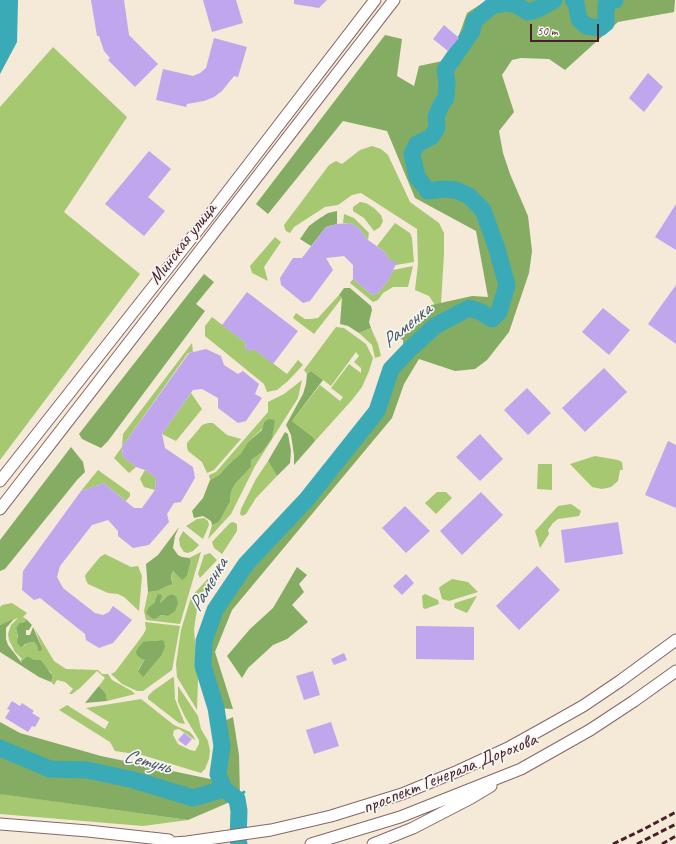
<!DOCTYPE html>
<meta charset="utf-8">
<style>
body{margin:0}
#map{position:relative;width:676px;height:844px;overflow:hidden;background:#f5e9d7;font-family:Caveat,sans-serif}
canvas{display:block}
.scale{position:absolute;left:530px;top:24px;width:69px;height:18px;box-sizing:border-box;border:2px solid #4a1f2b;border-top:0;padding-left:5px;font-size:12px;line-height:14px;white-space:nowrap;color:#4a1f2b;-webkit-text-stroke:3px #f6f6f2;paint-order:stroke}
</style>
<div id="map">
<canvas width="676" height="844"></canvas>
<div class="scale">50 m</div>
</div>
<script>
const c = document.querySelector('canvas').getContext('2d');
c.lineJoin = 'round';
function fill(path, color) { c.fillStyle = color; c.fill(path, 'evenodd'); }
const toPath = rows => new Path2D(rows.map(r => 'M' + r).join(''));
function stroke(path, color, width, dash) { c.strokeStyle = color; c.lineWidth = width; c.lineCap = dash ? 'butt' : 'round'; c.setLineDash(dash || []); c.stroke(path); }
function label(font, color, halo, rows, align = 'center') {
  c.font = font + ' Caveat,sans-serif'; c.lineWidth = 3.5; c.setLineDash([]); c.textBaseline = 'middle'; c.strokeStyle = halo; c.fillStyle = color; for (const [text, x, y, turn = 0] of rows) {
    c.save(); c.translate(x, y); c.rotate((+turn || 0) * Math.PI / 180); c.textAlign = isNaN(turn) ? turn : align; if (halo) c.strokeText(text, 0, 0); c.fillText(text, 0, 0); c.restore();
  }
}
const green = toPath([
 [53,47,127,117,64,212,140,274,0,460,0,107],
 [372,146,381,149,388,155,410,202,439,223,444,233,444,254,441,303,435,305,429,296,415,290,418,264,417,229,361,193,352,195,338,205,325,207,294,227,290,233,286,231,285,229,284,225,329,165,336,161,342,164,360,150],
 [360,202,366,203,374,208,381,215,383,221,380,227,374,231,364,218,353,211,353,207],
 [344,214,354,218,369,233,368,240,359,228,351,223,343,223],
 [395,223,410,233,412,238,414,262,396,265,390,260,385,252,377,246],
 [275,237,281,242,264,267,268,281,252,273,250,266],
 [413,266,408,287,393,287,383,293,378,300,373,302,350,283,353,279,372,295,378,293,388,281,393,270],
 [339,295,342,298,314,334,293,318,296,313,305,319,311,319,318,318],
 [212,317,246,343,245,347,247,350,254,349,287,374,298,360,303,365,288,381,277,390,267,392,264,384,205,336,205,326],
 [336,327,344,328,366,344,373,358,369,371,362,387,352,400,315,441,313,437,292,421,320,385,340,401,343,397,331,388,349,364,361,373,361,368,354,362,359,356,356,352,331,386,311,371,307,374,304,370],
 [371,328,378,344,381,356,375,358,372,345,359,333],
 [192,343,193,352,188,353,122,447,123,457,136,467,129,473,114,458,122,447,123,434],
 [302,380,298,398,255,466,231,514,208,539,212,525,219,522,230,502,231,492,235,484,251,467,251,460,261,453,273,428,275,420,264,422,263,428,248,442,242,454,230,463,219,475,210,480,209,475,216,472,268,412,268,402,284,394],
 [191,393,202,409,176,441,162,434],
 [208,423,213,423,227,435,241,439,214,470,207,473,202,462,188,451,187,447,187,443,199,429,202,425],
 [595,456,618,460,622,462,623,470,620,470,618,481,611,487,602,489,592,487,570,464],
 [268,461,277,476,256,498,246,514,242,516,240,514,241,509,256,479],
 [538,464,552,464,552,490,537,489],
 [98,470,130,493,130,496,126,501,104,483,81,491],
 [145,470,156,478,155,490,144,487,140,479],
 [437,492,446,492,452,498,436,514,425,503],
 [571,504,581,511,579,516,558,519,553,523,548,530,549,534,540,548,535,531,558,506],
 [204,518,208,521,209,525,203,539,186,526,197,519],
 [233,522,237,524,237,531,222,554,214,548,212,542,230,523],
 [183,531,199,545,193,551,188,553,184,552,180,546,179,539],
 [201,552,180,624,146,620,144,611,148,592,157,591,170,585,172,579,171,575,173,571,182,579,187,576,191,561,189,558],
 [172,594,176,596,168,616,160,615,149,607,154,603,155,600,161,598,160,603,167,596],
 [210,553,217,560,200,578,198,574,204,555],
 [105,554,131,567,138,566,142,576,139,611,124,597,118,594,108,593,88,584,86,580,85,576,86,574,100,557],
 [214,572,198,603,194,629,198,679,197,710,177,677,176,664,181,630,191,597],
 [452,579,468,582,478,592,449,601,442,599,439,588,441,586],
 [425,594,438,600,439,604,425,609,423,608,422,596],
 [477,596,467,613,455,608,454,606,455,603],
 [12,603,27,613,23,617,26,619,25,622,19,623,16,628,18,639,24,646,27,643,34,642,37,646,38,651,42,648,35,629,54,661,66,669,98,670,102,674,108,674,112,680,132,691,135,694,107,701,106,694,100,687,98,687,105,678,97,671,80,688,72,694,69,694,73,689,65,682,57,680,54,685,51,682,52,679,51,672,47,669,41,660,35,660,27,656,23,660,15,652,9,640,8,634,11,625,18,618,0,625,0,607,2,605],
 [145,622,180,626,172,670,143,691,137,691,122,684,111,674,115,672,143,635,146,629],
 [160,640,161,656,146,674,138,670,145,659,138,648,149,641,156,641],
 [173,677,174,678,175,699,185,724,179,723,148,699,148,696,153,691],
 [178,686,198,716,201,729,208,741,210,751,209,759,205,769,201,773,142,755,115,751,110,742,59,710,67,705,105,729,109,722,86,708,141,699,174,725,190,732,194,737,195,740,179,729,174,730,173,735,178,744,190,750,195,751,199,744,199,740,185,717,178,702],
 [0,794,2,794,188,820,143,826,0,814]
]);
const forest = toPath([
 [487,0,612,0,617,2,619,0,675,0,674,12,618,22,565,70,549,59,521,58,512,60,502,75,514,112,499,131,503,153,510,174,528,216,532,251,529,273,509,332,487,360,475,369,455,371,419,359,404,384,392,418,232,610,215,652,233,709,216,708,203,666,204,641,215,610,246,564,307,499,377,411,391,369,404,355,403,340,398,337,427,306,472,296,488,297,476,231,415,198,387,131,343,121,268,214,256,204,385,35,402,39,397,76,414,86,419,66,447,60,458,38,467,13],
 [337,211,337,224,326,227,311,246,300,239,309,226,317,220,328,213],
 [204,274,214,282,196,304,205,311,108,441,101,448,82,439,79,434],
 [344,288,350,288,371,306,372,310,369,322,371,328,359,333,348,326,340,324,342,298,339,295],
 [311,371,323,380,292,421,313,437,315,441,294,465,294,455,291,435,286,425,303,394,306,384,307,374],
 [269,419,275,420,272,438,261,453,251,460,251,467,235,484,231,492,230,502,219,522,212,525,211,521,203,516,194,518,192,511,203,498,210,480,219,475,230,463,241,454,248,442,262,430,264,422],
 [285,432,288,434,291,451,290,463,277,476,268,461],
 [71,447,83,462,85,472,77,480,5,569,0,571,0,540],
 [179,527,175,536,173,548,178,555,182,557,189,558,191,561,187,576,182,580,173,571,171,575,172,584,157,591,148,592,146,564,158,555],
 [297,567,307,575,299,584,304,592,292,605,308,622,287,639,273,645,248,668,242,678,227,656,250,629,273,608],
 [158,594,162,595,160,603,167,596,172,594,176,596,178,603,175,611,168,616,160,615,157,618,153,619,146,613,149,607,154,603],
 [14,619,6,628,6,639,8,645,22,663,21,659,23,660,27,656,35,660,41,660,52,675,52,679,51,682,39,677,0,652,0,625],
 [26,619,32,625,29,630,26,630,26,635,30,635,33,627,42,648,41,651,38,651,37,646,34,642,27,643,21,647,18,644,17,641,18,637,16,628,19,623,25,622],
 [160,640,164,641,165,647,161,656,146,674,143,677,138,671,145,659,142,659,137,655,136,652,138,648,143,642,149,641,156,641],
 [98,687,100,687,106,694,107,701,85,703],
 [233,717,239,755,240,796,237,799,188,820,0,794,0,722,20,733,101,756,215,780,213,726]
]);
const water = toPath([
 [0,0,18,0,18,2,17,42,0,74]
]);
const stream = toPath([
 [237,799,244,792]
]);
const river = toPath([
 [573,0,576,3,579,19,586,26,600,28,606,23,606,5,608,2,615,0],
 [0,748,50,769,87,770,134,780,193,798,224,789,237,799,239,811,238,840,239,844],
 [224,789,218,774,222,746,216,708,203,666,204,641,215,610,246,564,307,499,377,411,391,369,410,349,435,326,469,308,481,312,492,319,499,312,507,285,497,249,483,210,469,196,456,190,443,189,428,191,417,177,412,154,417,144,431,137,437,128,436,117,441,105,446,98,447,83,445,70,472,31,474,21,493,5,506,3,516,5,528,12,538,9,554,0]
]);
const building = toPath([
 [91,0,124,0,129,35,158,64,135,87,108,60,110,58,104,51,99,36,97,36],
 [203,0,236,0,243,23,212,32],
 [294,0,327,0,319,8,294,4],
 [444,25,459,38,448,51,433,39],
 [214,38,247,47,238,77,234,76,222,91,214,97,204,101,187,104,186,107,156,100,163,69,193,76,200,73,206,68],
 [648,73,663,87,644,112,629,98],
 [149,151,171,169,148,197,165,211,144,236,105,204],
 [676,204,676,250,655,237],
 [351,223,359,228,368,240,385,252,390,260,397,262,388,281,378,293,372,295,353,279,353,265,344,256,326,258,333,270,310,301,303,303,281,285,280,278,293,258,302,258,326,227,337,224],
 [676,285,676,344,648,324],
 [247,292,298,331,273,364,254,349,250,351,247,350,245,347,246,343,222,325],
 [603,308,630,330,609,355,582,332],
 [206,349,221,356,224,365,238,374,243,371,259,384,255,394,262,398,246,421,238,423,218,408,218,398,202,389,193,390,162,434,165,448,193,467,195,478,181,502,174,503,167,514,169,522,149,545,133,548,118,536,118,531,108,520,92,525,60,566,57,577,63,588,95,613,103,615,109,612,113,606,132,620,113,643,99,648,86,640,85,634,40,598,34,600,22,590,23,571,81,491,104,483,134,508,142,508,155,490,156,478,145,470,136,467,123,457,122,447,189,353],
 [604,368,627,392,585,432,562,408],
 [527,388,551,413,528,435,504,410],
 [480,434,503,459,480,481,456,457],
 [668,441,676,445,676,508,645,495],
 [481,492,503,515,462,555,440,531],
 [405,506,430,531,406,553,382,528],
 [618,522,623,554,565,563,561,530],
 [537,566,560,590,519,630,496,606],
 [406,574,414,583,402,595,393,586],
 [416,626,474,627,474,660,416,659],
 [344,653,347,660,334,665,331,659],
 [313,671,320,695,304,700,296,676],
 [12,701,20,706,22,703,34,711,32,713,40,718,35,727,32,726,28,732,5,718,10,710,7,709],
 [331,722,339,746,314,754,306,730],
 [184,733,192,739,186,746,178,740]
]);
const secondary = toPath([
 [0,481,212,212,375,0],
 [0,509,394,0],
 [0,824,88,831,169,840],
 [159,844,187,842,271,830,331,816,402,794,458,771,508,748,544,728,583,706,620,681,676,640],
 [311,844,400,817,521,769,590,730,634,701,676,671],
 [373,844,413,828,471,798,491,786]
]);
const rail = toPath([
 [613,844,644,829,676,812],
 [637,844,676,824],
 [662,844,676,836]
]);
const streetNames = [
 ["Минская улица",183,244,-52],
 ["проспект Генерала Дорохова",450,774,-22]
];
const waterNames = [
 ["Раменка",407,326,-40],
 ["Раменка",209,585,-60],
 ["Сетунь",147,762,15]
];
fill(green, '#a5c871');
fill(forest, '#84ac63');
fill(water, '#3aaab7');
stroke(stream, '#3aaab7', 3);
stroke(river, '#3aaab7', 17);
fill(building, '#bfa6ed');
stroke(secondary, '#866667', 13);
stroke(secondary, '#fff', 11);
stroke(rail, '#4a1f2b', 3, [6, 3]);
label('19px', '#4a1f2b', '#f6f6f2', streetNames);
label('italic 20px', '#445763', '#f6f6f2', waterNames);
</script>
